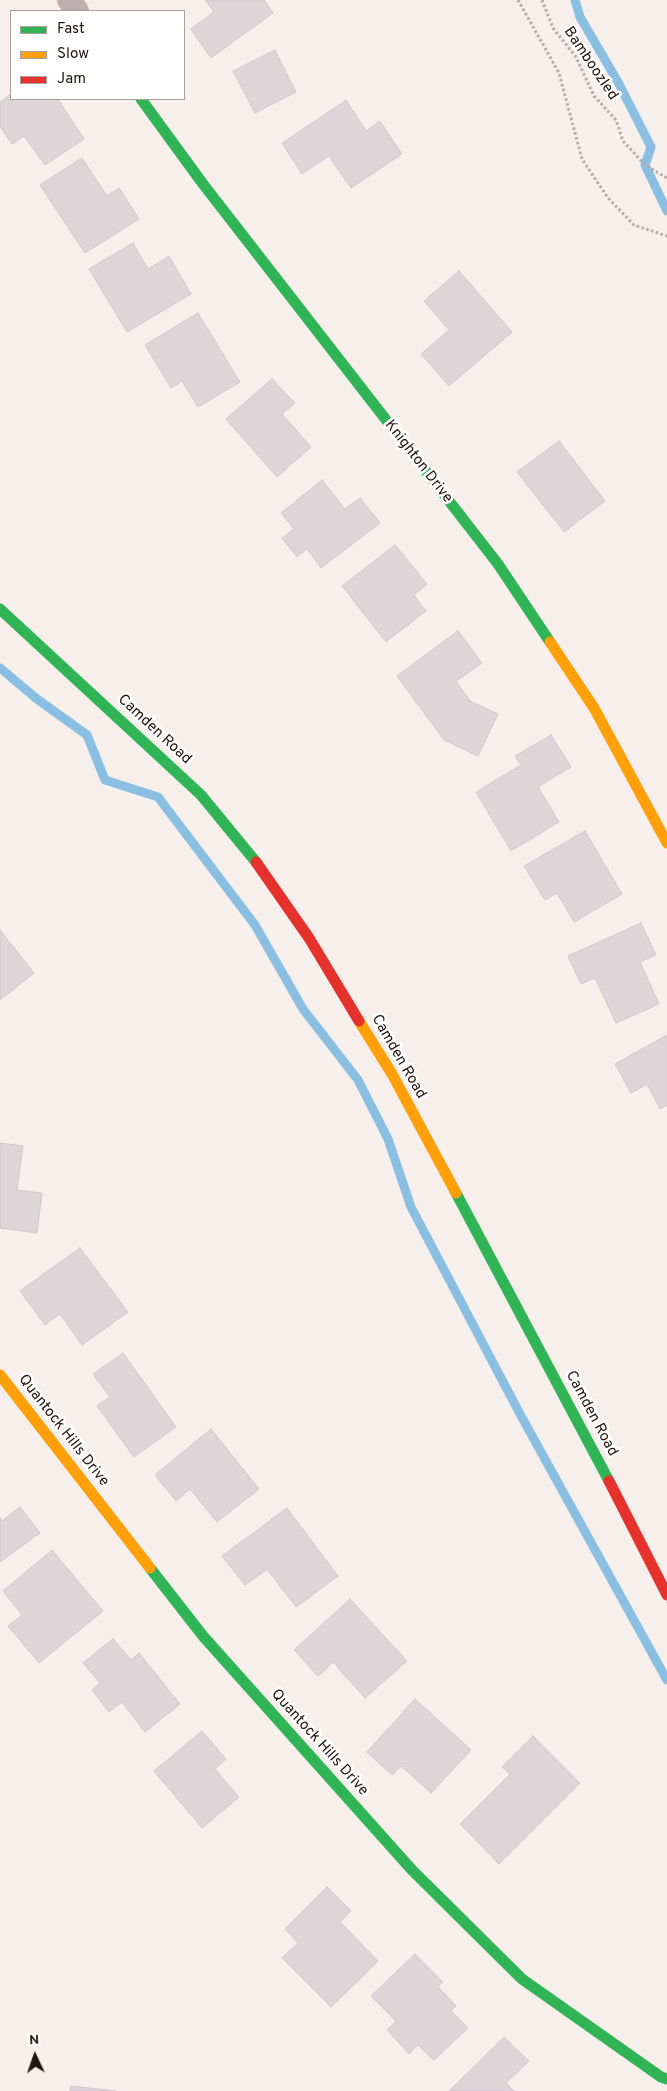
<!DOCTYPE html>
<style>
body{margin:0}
#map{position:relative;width:667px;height:2091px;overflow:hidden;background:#f6efeb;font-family:Overpass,sans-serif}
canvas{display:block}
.legend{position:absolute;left:10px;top:10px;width:175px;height:90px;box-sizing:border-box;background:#fff;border:1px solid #a6a19f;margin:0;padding:6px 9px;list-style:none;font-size:15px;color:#21150f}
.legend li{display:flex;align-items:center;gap:10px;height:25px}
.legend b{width:25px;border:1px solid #a6a19f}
.north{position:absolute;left:10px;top:2031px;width:50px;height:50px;-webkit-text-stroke:4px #fff;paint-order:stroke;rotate:357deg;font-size:14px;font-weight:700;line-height:20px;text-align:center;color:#21150f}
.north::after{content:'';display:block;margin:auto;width:18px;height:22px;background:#21150f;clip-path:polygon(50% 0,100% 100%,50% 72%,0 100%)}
</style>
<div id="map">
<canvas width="667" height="2091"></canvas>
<ul class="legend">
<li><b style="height:6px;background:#30b455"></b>Fast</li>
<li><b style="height:6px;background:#ff9f0a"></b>Slow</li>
<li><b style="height:6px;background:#e5322d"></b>Jam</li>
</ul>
<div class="north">N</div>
</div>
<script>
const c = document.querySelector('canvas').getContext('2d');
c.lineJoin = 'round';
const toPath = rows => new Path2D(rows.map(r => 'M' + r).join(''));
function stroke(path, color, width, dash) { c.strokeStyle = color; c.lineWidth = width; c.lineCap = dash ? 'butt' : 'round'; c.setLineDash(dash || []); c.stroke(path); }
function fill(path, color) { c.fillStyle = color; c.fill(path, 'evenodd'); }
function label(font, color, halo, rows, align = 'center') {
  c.font = font + ' Overpass,sans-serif'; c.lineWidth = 5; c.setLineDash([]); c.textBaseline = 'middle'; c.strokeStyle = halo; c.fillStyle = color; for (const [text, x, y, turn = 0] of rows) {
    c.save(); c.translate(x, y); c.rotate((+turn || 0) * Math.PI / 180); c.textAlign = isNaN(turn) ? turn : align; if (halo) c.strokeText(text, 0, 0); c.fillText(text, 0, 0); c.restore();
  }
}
const stream = toPath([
 [575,0,580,17,618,82,651,147,645,165,667,211],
 [0,668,37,699,87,735,105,780,158,797,255,925,303,1009,358,1080,388,1139,411,1207,520,1414,667,1680]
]);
const building = toPath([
 [205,0,264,0,273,13,211,58,191,29,214,12,205,0],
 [275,50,296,92,255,113,233,71,275,50],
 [11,94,11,99,58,99,84,139,45,165,24,136,12,144,0,126,0,102,11,94],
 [346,100,366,131,380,121,402,154,351,188,329,156,302,174,282,143,346,100],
 [82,158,107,196,119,188,139,219,85,253,40,185,82,158],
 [133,243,148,269,169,256,191,294,127,332,89,269,133,243],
 [459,271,512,332,449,386,421,354,449,330,424,301,459,271],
 [198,313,240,382,198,407,182,381,171,388,145,345,198,313],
 [272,379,295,403,282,414,311,447,277,477,226,419,272,379],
 [559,441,605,501,564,532,517,472,559,441],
 [322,480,345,509,360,498,380,523,321,568,307,549,297,557,282,538,294,529,281,513,322,480],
 [395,545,427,584,414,595,426,611,386,642,342,586,395,545],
 [458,631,482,663,456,681,470,701,498,714,478,756,444,740,397,676,458,631],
 [551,735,571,767,538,787,559,822,511,851,476,792,521,765,515,756,551,735],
 [585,831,622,894,574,922,557,893,545,900,524,866,585,831],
 [641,923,656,955,640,962,659,1004,616,1023,595,978,581,984,568,956,641,923],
 [0,930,34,973,0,1000,0,930],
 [667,1035,667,1105,660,1109,647,1084,631,1093,615,1064,667,1035],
 [0,1143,23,1146,17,1190,42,1193,37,1233,0,1228,0,1143],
 [80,1248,128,1312,82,1345,60,1314,45,1325,20,1291,80,1248],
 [123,1353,176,1427,134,1457,97,1406,110,1397,93,1374,123,1353],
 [211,1429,259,1489,217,1522,190,1489,176,1501,155,1475,211,1429],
 [20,1507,40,1533,0,1562,0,1517,2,1521,20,1507],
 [287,1508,338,1576,296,1607,267,1569,245,1585,222,1556,287,1508],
 [52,1550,103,1611,39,1663,8,1626,22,1615,3,1591,52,1550],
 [350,1599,407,1661,365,1698,333,1662,318,1676,294,1650,350,1599],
 [113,1639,131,1660,139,1653,180,1704,145,1732,122,1702,109,1712,92,1690,100,1683,83,1663,113,1639],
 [415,1699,471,1750,431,1793,401,1766,392,1775,367,1752,415,1699],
 [202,1731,226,1759,215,1769,239,1797,202,1828,154,1771,202,1731],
 [533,1736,580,1783,499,1864,460,1824,510,1774,502,1767,533,1736],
 [327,1887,351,1911,340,1922,378,1961,331,2007,282,1958,298,1943,285,1929,327,1887],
 [415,1954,443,1982,438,1987,456,2006,451,2011,468,2028,434,2060,418,2045,409,2054,387,2030,396,2021,371,1996,415,1954],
 [504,2037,529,2061,506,2083,514,2091,449,2091,504,2037],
 [71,2086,116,2091,70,2091,71,2086]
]);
const path = toPath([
 [518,0,559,73,582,159,608,198,634,225,667,236],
 [542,0,553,28,576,57,594,96,616,120,623,141,645,165,667,178]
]);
const street = toPath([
 [69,0,77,11]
]);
const fast = toPath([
 [141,99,203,184,498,564,550,642],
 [0,609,201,795,256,862],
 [456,1193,609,1481],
 [150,1568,203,1636,412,1870,522,1979,661,2077,667,2079]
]);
const slow = toPath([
 [550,642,594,708,667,843],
 [359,1021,392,1074,456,1193],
 [0,1375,150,1568]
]);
const jam = toPath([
 [256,862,309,938,359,1021],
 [609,1481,667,1595]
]);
const streetNames = [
 ["Bamboozled",590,64,56],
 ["Knighton Drive",418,462,52],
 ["Camden Road",154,730,43],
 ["Camden Road",398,1057,60],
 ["Camden Road",591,1414,62],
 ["Quantock Hills Drive",63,1431,52],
 ["Quantock Hills Drive",319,1743,48]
];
stroke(stream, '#8abfe2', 9);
fill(building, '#ddd6d9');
stroke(building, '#d0c8cc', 1);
stroke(path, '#b7abaa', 3, [2.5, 2.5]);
stroke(street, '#bfaeaf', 24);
stroke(fast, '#30b455', 11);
stroke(slow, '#ff9f0a', 11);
stroke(jam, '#e5322d', 11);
label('15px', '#21150f', '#fff', streetNames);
</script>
